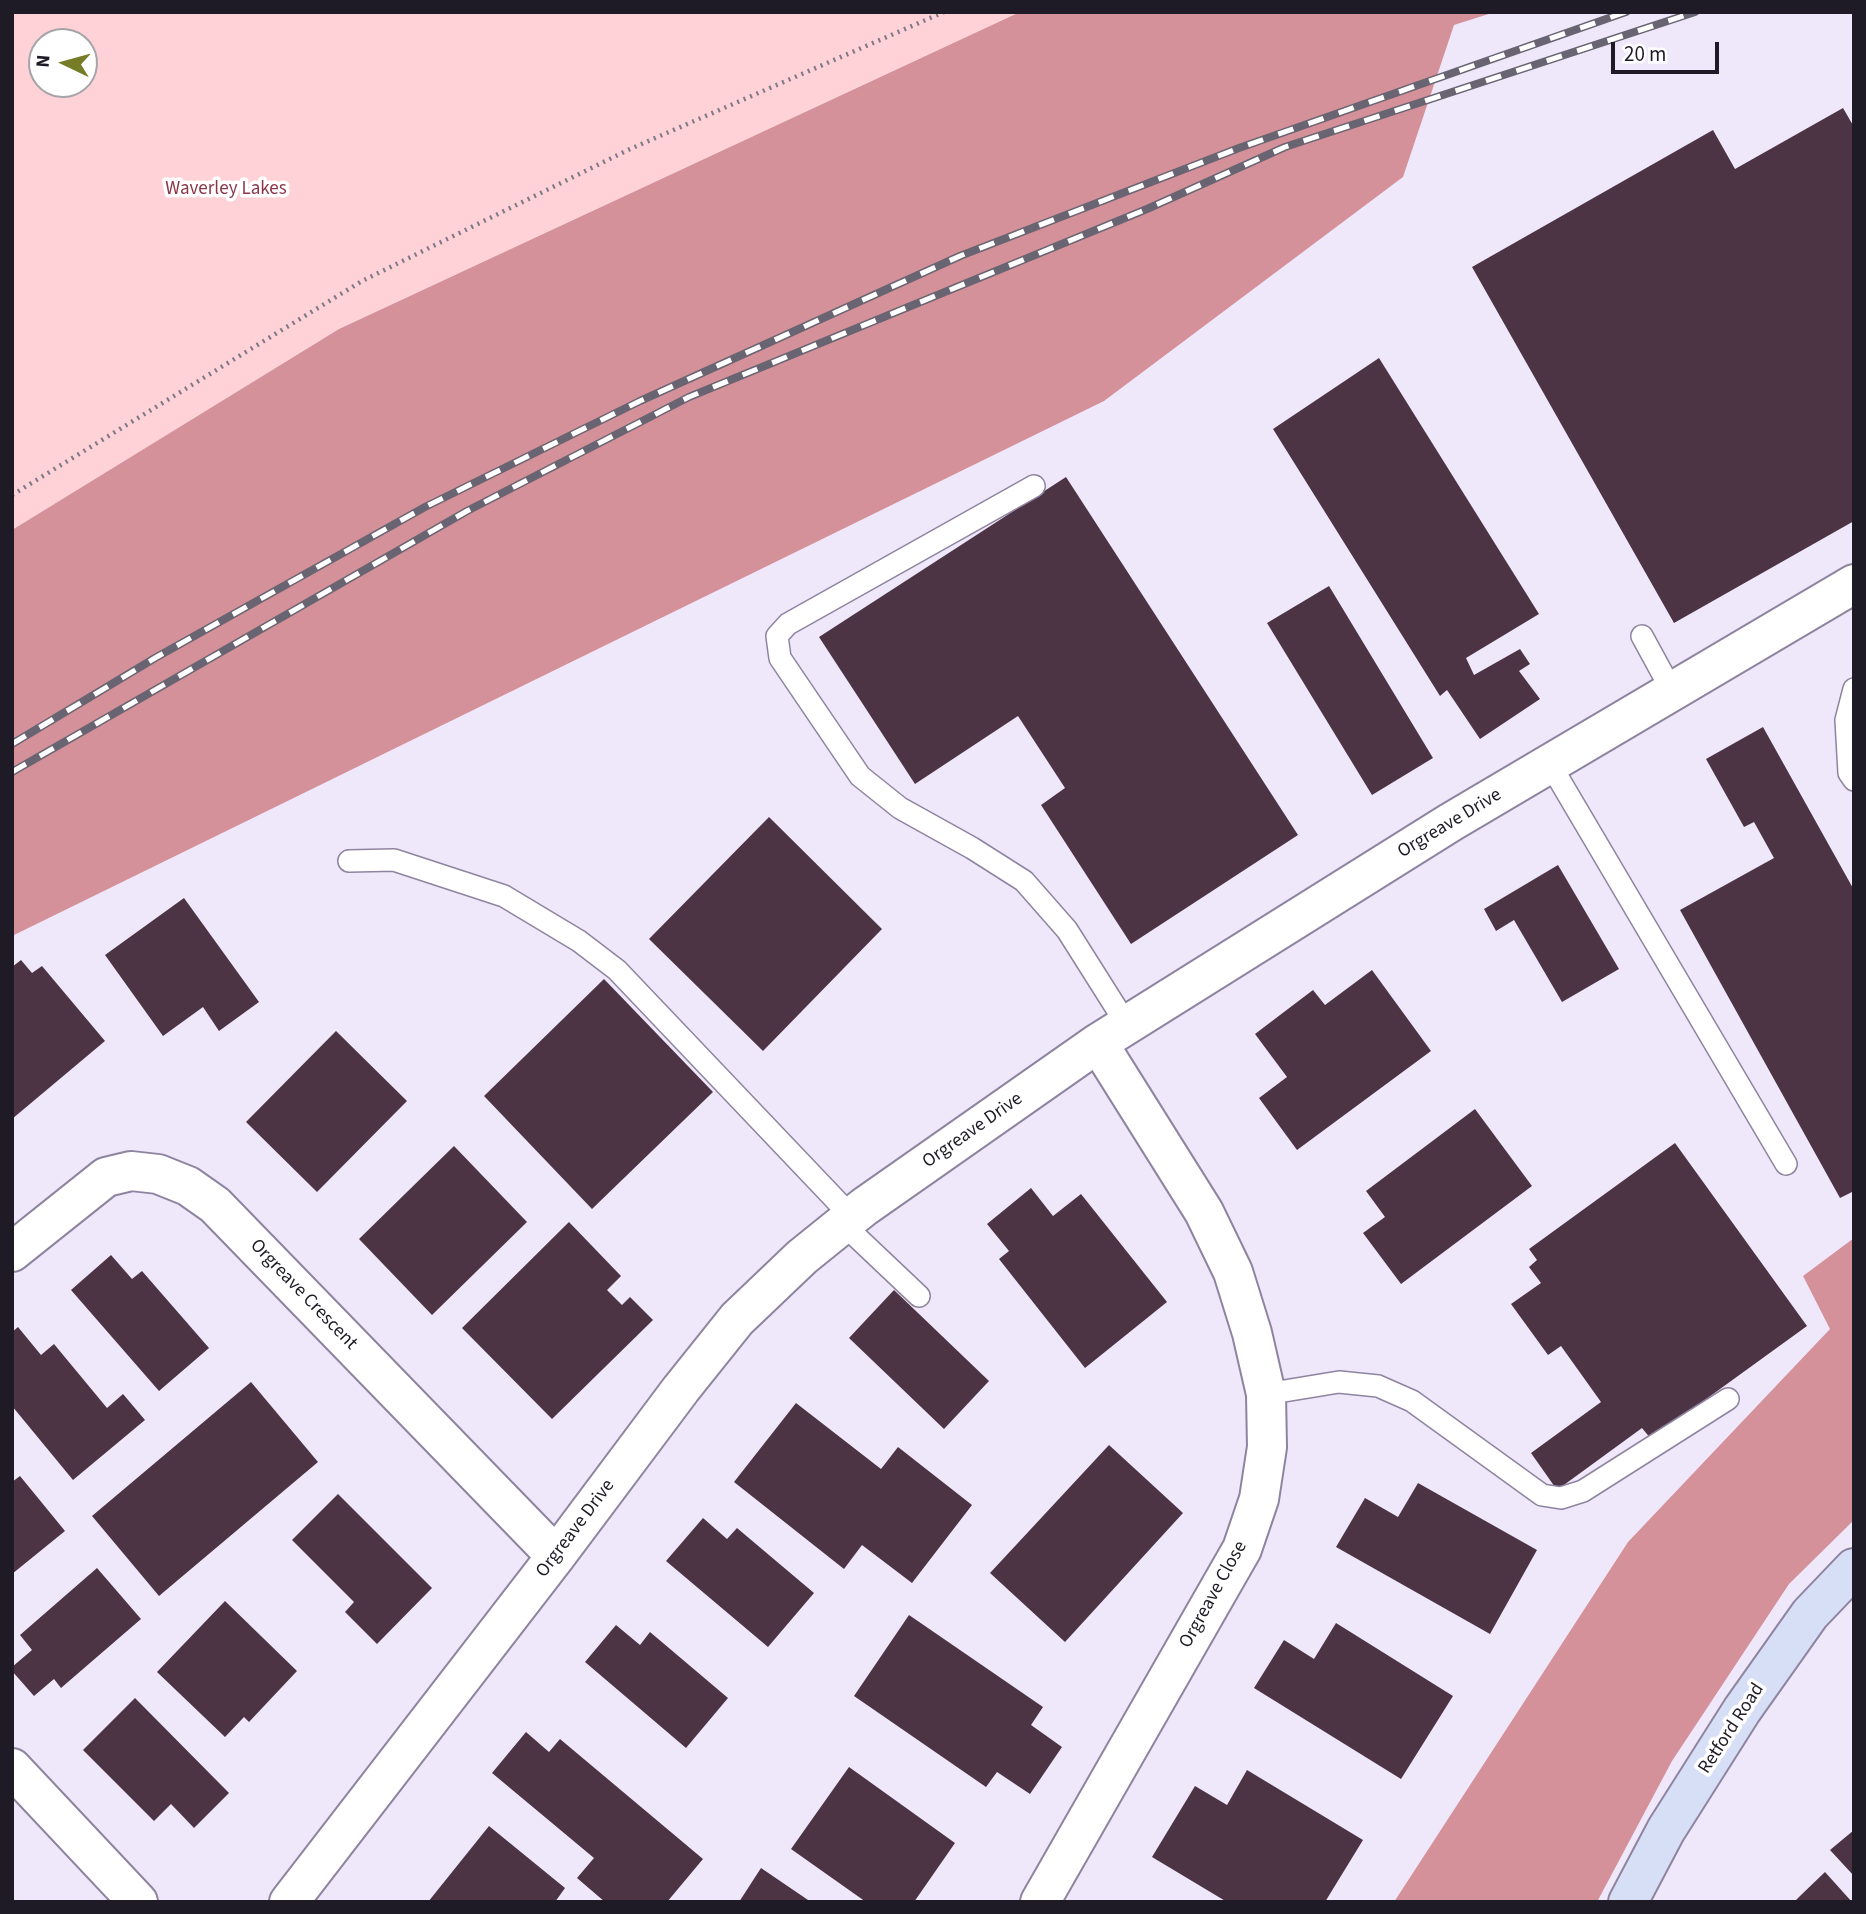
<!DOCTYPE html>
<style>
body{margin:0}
#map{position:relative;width:1866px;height:1914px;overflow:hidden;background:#efe8fb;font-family:"Source Sans 3",sans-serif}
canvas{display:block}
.frame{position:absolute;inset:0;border:14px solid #1f1b26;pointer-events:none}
.north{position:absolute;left:28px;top:28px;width:70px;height:70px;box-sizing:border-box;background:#fff;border:2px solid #a5a4a8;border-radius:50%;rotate:275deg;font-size:19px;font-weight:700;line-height:28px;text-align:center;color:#1f1b26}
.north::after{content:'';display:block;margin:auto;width:24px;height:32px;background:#777c26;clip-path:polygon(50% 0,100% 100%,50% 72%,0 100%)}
.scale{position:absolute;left:1611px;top:42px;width:108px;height:32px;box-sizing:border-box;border:4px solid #1f1b26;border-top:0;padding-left:9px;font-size:21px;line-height:24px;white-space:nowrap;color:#1f1b26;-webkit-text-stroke:5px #fff;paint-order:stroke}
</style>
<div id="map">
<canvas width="1866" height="1914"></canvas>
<div class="frame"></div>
<div class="north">N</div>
<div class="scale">20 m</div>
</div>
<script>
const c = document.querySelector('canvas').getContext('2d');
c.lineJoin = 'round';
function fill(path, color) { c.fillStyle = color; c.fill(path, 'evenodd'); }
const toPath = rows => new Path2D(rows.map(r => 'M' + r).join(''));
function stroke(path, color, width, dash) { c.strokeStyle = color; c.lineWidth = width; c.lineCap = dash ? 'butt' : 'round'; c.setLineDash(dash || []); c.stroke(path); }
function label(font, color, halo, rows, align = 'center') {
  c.font = font + ' "Source Sans 3",sans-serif'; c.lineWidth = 7; c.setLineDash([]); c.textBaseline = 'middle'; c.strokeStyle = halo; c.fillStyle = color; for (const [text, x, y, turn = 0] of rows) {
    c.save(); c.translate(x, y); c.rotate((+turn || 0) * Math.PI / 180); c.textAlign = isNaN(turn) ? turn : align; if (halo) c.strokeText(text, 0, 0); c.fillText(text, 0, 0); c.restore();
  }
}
const green = toPath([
 [12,12,1020,12,339,329,12,530],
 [42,42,84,42,84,84,42,84]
]);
const forest = toPath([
 [1020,12,1495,12,1454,25,1403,177,1104,401,12,936,12,530,339,329],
 [1854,1238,1854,1520,1789,1584,1672,1761,1597,1902,1394,1902,1628,1542,1830,1329,1803,1276]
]);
const building = toPath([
 [1843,108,1854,127,1854,521,1674,623,1472,267,1713,130,1735,169],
 [1379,358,1539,614,1466,658,1474,675,1520,649,1530,664,1519,671,1540,699,1480,739,1447,690,1440,696,1273,429],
 [1066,477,1298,835,1131,944,1041,805,1065,788,1018,716,915,784,819,637],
 [1329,586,1433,758,1372,795,1267,623],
 [1763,727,1854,890,1854,1191,1840,1198,1680,910,1774,858,1754,822,1744,827,1706,759],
 [769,817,882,929,763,1051,649,939],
 [1558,865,1619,969,1562,1002,1514,920,1496,931,1484,909],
 [184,898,259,1002,219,1031,203,1007,163,1036,105,955],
 [21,960,32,973,42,966,105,1041,12,1119,12,967],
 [1372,970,1431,1051,1297,1150,1259,1098,1287,1077,1255,1034,1313,990,1325,1005],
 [604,979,713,1092,592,1209,484,1096],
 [336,1031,407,1101,317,1192,246,1122],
 [1475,1109,1532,1186,1401,1284,1363,1233,1385,1217,1366,1191],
 [1675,1143,1807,1326,1651,1439,1642,1428,1557,1490,1531,1453,1601,1402,1561,1346,1548,1355,1511,1304,1541,1283,1529,1267,1537,1260,1529,1249],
 [454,1146,527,1222,432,1315,359,1239],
 [1031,1188,1053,1216,1081,1194,1167,1302,1085,1368,999,1259,1009,1251,987,1224],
 [569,1222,621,1276,607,1290,622,1305,630,1297,653,1320,552,1419,462,1328],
 [111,1255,132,1279,142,1271,209,1348,159,1391,71,1290],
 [894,1290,989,1381,944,1429,849,1338],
 [18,1327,41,1355,54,1344,107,1408,123,1394,145,1420,73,1480,12,1406,12,1332],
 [251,1382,318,1462,159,1596,92,1516],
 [796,1403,881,1469,898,1447,972,1505,912,1583,862,1545,844,1569,734,1482],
 [1109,1445,1183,1513,1065,1642,990,1573],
 [20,1476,65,1531,12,1574,12,1482],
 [1418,1483,1537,1550,1490,1634,1336,1547,1365,1498,1398,1517],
 [338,1494,432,1588,377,1644,345,1612,354,1602,292,1540],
 [703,1518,727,1539,737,1528,814,1593,768,1647,666,1561],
 [97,1568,141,1619,61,1688,54,1679,34,1696,12,1671,12,1667,32,1650,20,1635],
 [225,1601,297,1671,249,1722,244,1717,225,1737,157,1672],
 [909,1615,1043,1707,1031,1725,1062,1747,1030,1794,997,1772,986,1787,854,1696],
 [1336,1623,1453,1696,1401,1779,1254,1688,1284,1640,1314,1659],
 [616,1625,640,1645,650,1632,728,1698,686,1748,585,1662],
 [135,1698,229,1793,194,1828,171,1804,154,1821,83,1750],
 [526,1732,549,1752,560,1739,703,1859,667,1902,605,1902,577,1878,594,1858,492,1773],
 [849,1767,955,1843,914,1902,866,1902,791,1849],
 [1247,1770,1363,1840,1325,1902,1227,1902,1152,1857,1195,1786,1227,1805],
 [489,1826,565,1888,555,1902,428,1902],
 [1854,1830,1854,1876,1830,1850],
 [761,1868,811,1902,739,1902],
 [1825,1872,1852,1902,1794,1902,1800,1896]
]);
const path = toPath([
 [12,495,362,281,630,149,944,12]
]);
const lane = toPath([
 [1034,486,788,624,777,636,780,658,860,776,900,808,972,848,1024,881,1067,930,1127,1025],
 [1642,636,1672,691],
 [1854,689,1846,720,1849,773,1854,780],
 [1550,764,1786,1164],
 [349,861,394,860,504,896,579,941,617,970,852,1217],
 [843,1224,919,1296],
 [1266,1394,1339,1382,1378,1386,1412,1401,1542,1495,1561,1498,1583,1491,1728,1399]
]);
const street = toPath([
 [12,1252,106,1177,131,1171,158,1174,188,1186,215,1205,556,1556],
 [12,1768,138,1902],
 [289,1902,556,1556,681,1389,737,1319,802,1257,864,1207,1098,1043,1451,822,1854,584],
 [1040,1902,1242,1549,1259,1499,1267,1447,1266,1394,1252,1333,1233,1272,1204,1212,1098,1043]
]);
const secondary = toPath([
 [1628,1902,1666,1830,1742,1710,1810,1614,1854,1568]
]);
const rail = toPath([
 [12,744,155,658,425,507,640,401,960,256,1239,148,1626,12],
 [12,772,467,511,689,397,1147,209,1285,147,1695,12]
]);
const parkNames = [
 ["Waverley Lakes",226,190]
];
const streetNames = [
 ["Orgreave Drive",1450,824,-31],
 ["Orgreave Drive",973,1131,-35],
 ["Orgreave Crescent",303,1295,46],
 ["Orgreave Drive",576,1529,-53],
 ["Orgreave Close",1214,1595,-61],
 ["Retford Road",1732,1729,-57]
];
fill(green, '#fed2d7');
fill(forest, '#d5919a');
fill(building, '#4c3445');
stroke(lane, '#8f84a0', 24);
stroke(street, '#8f84a0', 42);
stroke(secondary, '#8f84a0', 42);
stroke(path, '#7e7987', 4.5, [2, 5]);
stroke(lane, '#fff', 21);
stroke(street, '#fff', 38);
stroke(secondary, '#d7dff6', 38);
stroke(rail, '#696471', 8);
stroke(rail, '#fff', 5, [16]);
label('19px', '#8b3849', '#fff', parkNames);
label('19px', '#1f1b26', '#fff', streetNames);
</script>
